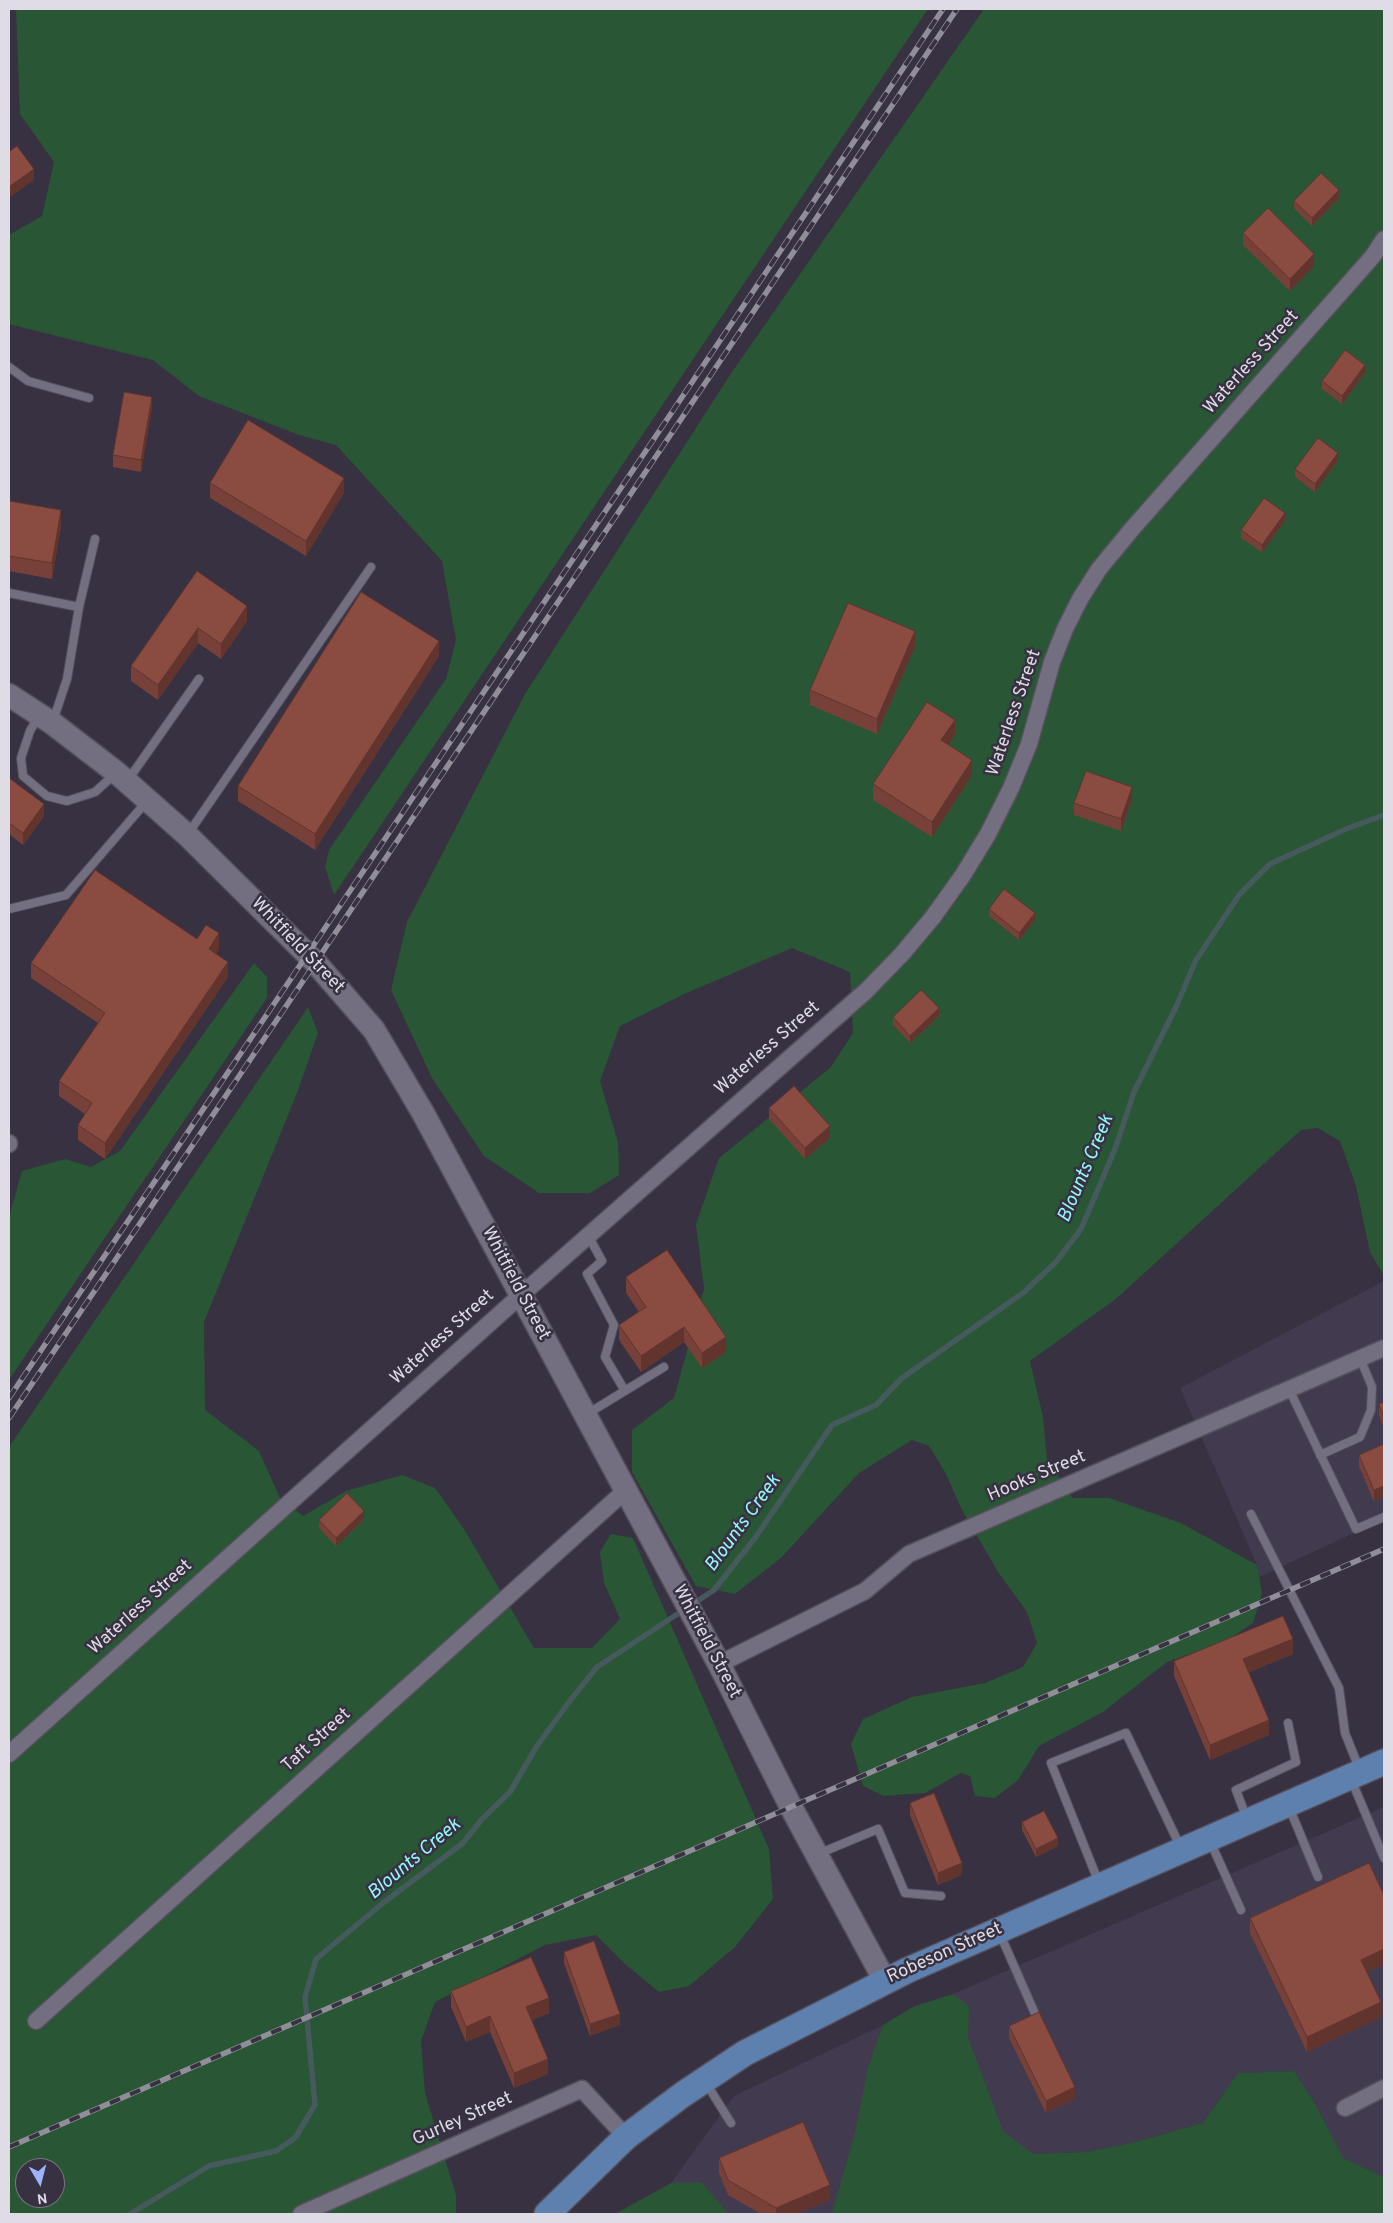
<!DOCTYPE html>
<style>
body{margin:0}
#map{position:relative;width:1393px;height:2223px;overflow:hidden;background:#373141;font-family:Overpass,sans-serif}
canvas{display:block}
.frame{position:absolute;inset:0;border:10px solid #dfdce6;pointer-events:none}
.north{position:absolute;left:15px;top:2158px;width:50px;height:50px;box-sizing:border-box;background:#373141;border:1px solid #7a7583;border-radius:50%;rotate:172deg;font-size:14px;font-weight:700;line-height:20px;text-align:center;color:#dfdce6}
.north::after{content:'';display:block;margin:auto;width:18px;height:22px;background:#9fb3fd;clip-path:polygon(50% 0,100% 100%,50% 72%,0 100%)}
</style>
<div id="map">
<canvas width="1393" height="2223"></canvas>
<div class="frame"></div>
<div class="north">N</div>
</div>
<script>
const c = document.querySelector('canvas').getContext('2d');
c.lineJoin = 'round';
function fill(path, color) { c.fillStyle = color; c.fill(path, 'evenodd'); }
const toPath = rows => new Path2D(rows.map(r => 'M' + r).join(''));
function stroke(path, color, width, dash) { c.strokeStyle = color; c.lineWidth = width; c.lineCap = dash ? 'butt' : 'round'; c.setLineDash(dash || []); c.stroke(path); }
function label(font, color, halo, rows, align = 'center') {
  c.font = font + ' Overpass,sans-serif'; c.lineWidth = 5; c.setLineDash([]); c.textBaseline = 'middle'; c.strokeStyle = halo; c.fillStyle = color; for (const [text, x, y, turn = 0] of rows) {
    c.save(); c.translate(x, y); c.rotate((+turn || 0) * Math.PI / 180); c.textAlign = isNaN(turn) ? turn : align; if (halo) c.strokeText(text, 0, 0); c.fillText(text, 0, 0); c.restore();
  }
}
const built = toPath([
 [1384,1281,1384,1519,1259,1577,1257,1565,1180,1388],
 [1384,1807,1384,2177,1343,2159,1317,2107,1294,2071,1238,2073,1203,2123,1135,2142,1086,2152,1033,2154,882,2214,729,2214,701,2183,671,2183,734,2096,883,2025,915,2006,953,1994]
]);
const green = toPath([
 [16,9,928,9,334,895,325,867,329,850,446,679,456,640,442,561,336,445,299,435,199,396,153,360,9,324,9,235,42,216,54,162,20,114],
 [984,9,1384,9,1384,1276,1370,1252,1356,1186,1340,1141,1318,1128,1301,1130,1117,1298,1030,1361,1043,1417,1047,1459,1073,1498,1109,1498,1181,1523,1257,1565,1262,1593,1253,1623,1226,1641,1167,1662,1103,1712,1039,1746,1018,1780,995,1798,975,1796,970,1776,961,1773,925,1793,884,1796,863,1786,851,1744,863,1719,912,1697,985,1683,1023,1667,1037,1643,1027,1612,998,1572,962,1510,945,1472,929,1446,912,1440,859,1473,782,1557,735,1594,696,1586,632,1472,632,1430,674,1398,704,1289,696,1224,719,1158,830,1068,853,1033,850,972,792,948,682,995,620,1026,600,1081,618,1142,619,1175,590,1193,539,1193,484,1156,432,1078,391,990,407,922,525,694,730,375],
 [254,963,267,977,267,998,9,1380,9,1217,22,1171,65,1159,91,1167,120,1151],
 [308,1007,318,1033,297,1093,204,1322,205,1410,259,1451,280,1498,303,1516,346,1491,402,1475,435,1488,464,1529,534,1648,592,1648,620,1619,604,1583,600,1552,611,1534,633,1538,769,1849,773,1899,735,1947,689,1986,659,1992,625,1964,596,1935,545,1945,435,2002,421,2041,425,2093,456,2195,456,2214,9,2214,9,1447],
 [25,2168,55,2168,55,2198,25,2198],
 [953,1994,969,2006,968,2038,1003,2131,1033,2154,1086,2152,1135,2142,1203,2123,1238,2073,1294,2071,1317,2107,1343,2158,1384,2177,1384,2214,832,2214,855,2133,868,2068,883,2025,915,2006],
 [701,2182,729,2214,615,2214,671,2183]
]);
const stream = toPath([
 [693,1604,714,1590,755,1538,832,1425,876,1405,902,1378,1023,1293,1056,1262,1081,1229,1115,1149,1134,1092,1176,1007,1196,960,1239,895,1270,864,1346,829,1384,815],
 [130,2214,209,2166,276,2151,295,2138,315,2105,305,1997,316,1959,383,1903,463,1843,482,1819,510,1792,537,1746,569,1702,597,1667,685,1609]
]);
const lane = toPath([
 [9,367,28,381,89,398],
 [9,593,79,607,67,679,53,721],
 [79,607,95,539],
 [38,717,30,731,21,758,23,776,47,796,67,801,95,792,115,774],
 [128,780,199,679],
 [188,834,371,567],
 [9,909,66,895,147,801],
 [588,1235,602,1261,587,1274,614,1325,605,1357,625,1391],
 [1289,1389,1356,1529,1384,1517],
 [587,1414,664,1367],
 [1320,1455,1360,1437,1371,1410,1372,1387,1360,1358],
 [1251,1514,1339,1688,1345,1733,1359,1768],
 [1351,1779,1384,1858],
 [1289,1807,1318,1877],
 [1247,1819,1236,1790,1296,1762,1288,1723],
 [1210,1841,1241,1910],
 [818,1854,878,1829,905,1893,941,1896],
 [1099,1883,1051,1763,1126,1733,1181,1848],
 [1000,1934,1036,2016],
 [706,2083,731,2123]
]);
const street = toPath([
 [9,1144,9,1143],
 [719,1664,865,1591,909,1554,1384,1348],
 [9,1754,521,1295,866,991,902,954,933,917,963,875,988,834,1011,788,1029,744,1052,662,1065,629,1080,599,1099,569,1132,529,1373,256,1384,239],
 [36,2021,625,1491],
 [1345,2108,1384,2088],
 [301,2214,582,2089,626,2137]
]);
const secondary = toPath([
 [9,695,52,723,117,773,187,835,315,962,374,1030,423,1113,521,1295,719,1664,791,1807,885,1981]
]);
const primary = toPath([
 [547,2214,626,2137,682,2095,745,2053,908,1970,1384,1762]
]);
const rail = toPath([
 [9,1398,943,9],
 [9,1418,957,9],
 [9,2147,1384,1549]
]);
const wall = toPath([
 [1339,198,1312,226,1294,208,1294,201],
 [1243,233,1314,266,1290,291,1243,245],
 [1365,373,1342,404,1322,389,1322,381],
 [152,408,141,472,113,467,113,455],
 [1338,460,1315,492,1295,477,1295,469],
 [210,483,344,493,306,556,210,498],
 [9,501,61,526,52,579,9,571],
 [1285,521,1262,552,1241,538,1241,530],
 [197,571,247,621,221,659,198,643,158,700,131,681,131,666],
 [915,647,877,734,810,705,810,690],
 [439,656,315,850,238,801,238,786],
 [955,735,948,745,972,775,932,837,873,800,873,784],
 [9,778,44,816,23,845,9,834],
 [1132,799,1121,831,1074,815,1074,803],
 [989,909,1035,920,1019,940,989,916],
 [197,939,219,949,216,954,228,977,105,1159,78,1140,78,1125,85,1114,59,1096,59,1081,98,1023,31,978,31,963],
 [939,1016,910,1043,893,1025,893,1017],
 [769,1108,830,1138,805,1159,769,1119],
 [626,1277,726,1352,702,1368,684,1342,641,1372,619,1340,619,1325,639,1312,626,1293],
 [1384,1402,1384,1428,1379,1415,1379,1404],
 [1384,1444,1374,1502,1359,1466,1359,1455],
 [364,1519,336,1546,319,1528,319,1520],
 [1293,1654,1249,1672,1269,1735,1210,1760,1174,1676,1174,1661],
 [910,1803,962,1875,938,1885,910,1815],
 [1022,1822,1058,1846,1036,1857,1022,1830],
 [1250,1918,1384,1964,1367,1972,1381,2017,1307,2052,1250,1933],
 [564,1952,620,2025,590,2036,564,1963],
 [451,1991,549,2013,532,2020,548,2074,514,2088,490,2032,466,2042,451,2007],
 [1009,2026,1075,2099,1046,2113,1009,2038],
 [719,2158,830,2200,796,2214,761,2214,728,2195,719,2173]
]);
const shadedWall = toPath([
 [34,169,34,180,9,198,9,187],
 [1339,190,1339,198,1312,226,1312,218],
 [1314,254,1314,266,1290,291,1290,279],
 [1365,365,1365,373,1342,404,1342,396],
 [152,397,152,408,141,472,141,460],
 [1338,453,1338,460,1315,492,1315,484],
 [344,478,344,493,306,556,306,541],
 [61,510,61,526,52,579,52,563],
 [1285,513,1285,521,1262,552,1262,545],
 [247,606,247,621,221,659,221,644],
 [198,628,198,643,158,700,158,685],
 [915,631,915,647,877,734,877,719],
 [439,641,439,656,315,850,315,834],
 [955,720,955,735,941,756,941,740],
 [972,760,972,775,932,837,932,822],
 [1132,787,1132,799,1121,831,1121,819],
 [44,804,44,816,23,845,23,833],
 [1035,913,1035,920,1019,940,1019,933],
 [219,933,219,949,209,964,209,949],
 [228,962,228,977,105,1159,105,1143],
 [939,1008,939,1016,910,1043,910,1036],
 [830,1126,830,1138,805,1159,805,1148],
 [684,1327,684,1342,641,1372,641,1356],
 [726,1337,726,1352,702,1368,702,1353],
 [1384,1486,1384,1497,1374,1502,1374,1490],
 [364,1511,364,1519,336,1546,336,1538],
 [1293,1639,1293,1654,1243,1674,1243,1659],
 [1269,1720,1269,1735,1210,1760,1210,1745],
 [1058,1838,1058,1846,1036,1857,1036,1849],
 [962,1863,962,1875,938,1885,938,1873],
 [1384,1949,1384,1964,1361,1975,1361,1960],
 [549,1998,549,2013,526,2022,526,2007],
 [1381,2002,1381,2017,1307,2052,1307,2037],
 [620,2014,620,2025,590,2036,590,2024],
 [490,2016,490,2032,466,2042,466,2027],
 [548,2059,548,2074,514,2088,514,2073],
 [1075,2087,1075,2099,1046,2113,1046,2101],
 [830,2185,830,2200,796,2214,776,2214,776,2208]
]);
const building = toPath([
 [17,146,34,169,9,187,9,152,17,146],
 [1321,173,1339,190,1312,218,1294,201,1321,173],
 [1268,208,1314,254,1290,279,1243,233,1268,208],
 [1345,350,1365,365,1342,396,1322,381,1345,350],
 [124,392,152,397,141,460,113,455,124,392],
 [248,420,344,478,306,541,210,483,248,420],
 [1318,438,1338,453,1315,484,1295,469,1318,438],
 [1264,498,1285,513,1262,545,1241,530,1264,498],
 [9,501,61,510,52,563,9,556,9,501],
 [197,571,247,606,221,644,198,628,158,685,131,666,197,571],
 [361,592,439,641,315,834,238,786,361,592],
 [848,603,915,631,877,719,810,690,848,603],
 [927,702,955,720,941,740,972,760,932,822,873,784,927,702],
 [1086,771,1132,787,1121,819,1074,803,1086,771],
 [9,778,44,804,23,833,9,823,9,778],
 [95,870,197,939,206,925,219,933,209,949,228,962,105,1143,78,1125,92,1103,59,1081,105,1013,31,963,95,870],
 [1004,889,1035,913,1019,933,989,909,1004,889],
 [921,990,939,1008,910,1036,893,1017,921,990],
 [794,1086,830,1126,805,1148,769,1108,794,1086],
 [667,1250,726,1337,702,1353,684,1327,641,1356,619,1325,646,1307,626,1277,667,1250],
 [1384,1402,1384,1417,1379,1404,1384,1402],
 [1384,1444,1384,1486,1374,1490,1359,1455,1384,1444],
 [347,1493,364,1511,336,1538,319,1520,347,1493],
 [1283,1616,1293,1639,1243,1659,1269,1720,1210,1745,1174,1661,1283,1616],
 [934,1793,962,1863,938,1873,910,1803,934,1793],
 [1044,1811,1058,1838,1036,1849,1022,1822,1044,1811],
 [1369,1863,1384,1895,1384,1949,1361,1960,1381,2002,1307,2037,1250,1918,1369,1863],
 [594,1941,620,2014,590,2024,564,1952,594,1941],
 [531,1957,549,1998,526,2007,548,2059,514,2073,490,2016,466,2027,451,1991,531,1957],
 [1039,2012,1075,2087,1046,2101,1009,2026,1039,2012],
 [803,2122,830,2185,776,2208,728,2180,719,2158,803,2122]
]);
const streetNames = [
 ["Waterless Street",1252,363,-48],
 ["Waterless Street",1015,713,-71],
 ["Whitfield Street",297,946,46],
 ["Waterless Street",768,1049,-41],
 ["Whitfield Street",515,1284,62],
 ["Waterless Street",443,1338,-42],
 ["Hooks Street",1037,1477,-23],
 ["Waterless Street",141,1608,-42],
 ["Whitfield Street",706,1642,62],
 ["Taft Street",317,1741,-42],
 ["Robeson Street",945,1954,-24],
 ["Gurley Street",463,2120,-24]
];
const waterNames = [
 ["Blounts Creek",1087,1169,-67],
 ["Blounts Creek",744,1524,-54],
 ["Blounts Creek",415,1860,-40]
];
fill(built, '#423b50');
fill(green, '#295634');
stroke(stream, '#465a5e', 5.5);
stroke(lane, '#54505c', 10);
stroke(street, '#54505c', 19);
stroke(secondary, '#54505c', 25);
stroke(primary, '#54505c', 28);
stroke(lane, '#746f80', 8);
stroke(street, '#746f80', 16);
stroke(secondary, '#746f80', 22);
stroke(primary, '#5e80ae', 25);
stroke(rail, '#918d99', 5.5);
stroke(rail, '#373141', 4, [11]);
fill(wall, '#774038');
fill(shadedWall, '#61342e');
fill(building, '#8a4b41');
stroke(building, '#61342e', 1);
label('18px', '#dfdce6', '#373141', streetNames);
label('italic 19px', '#94f8fb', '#373141', waterNames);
</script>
